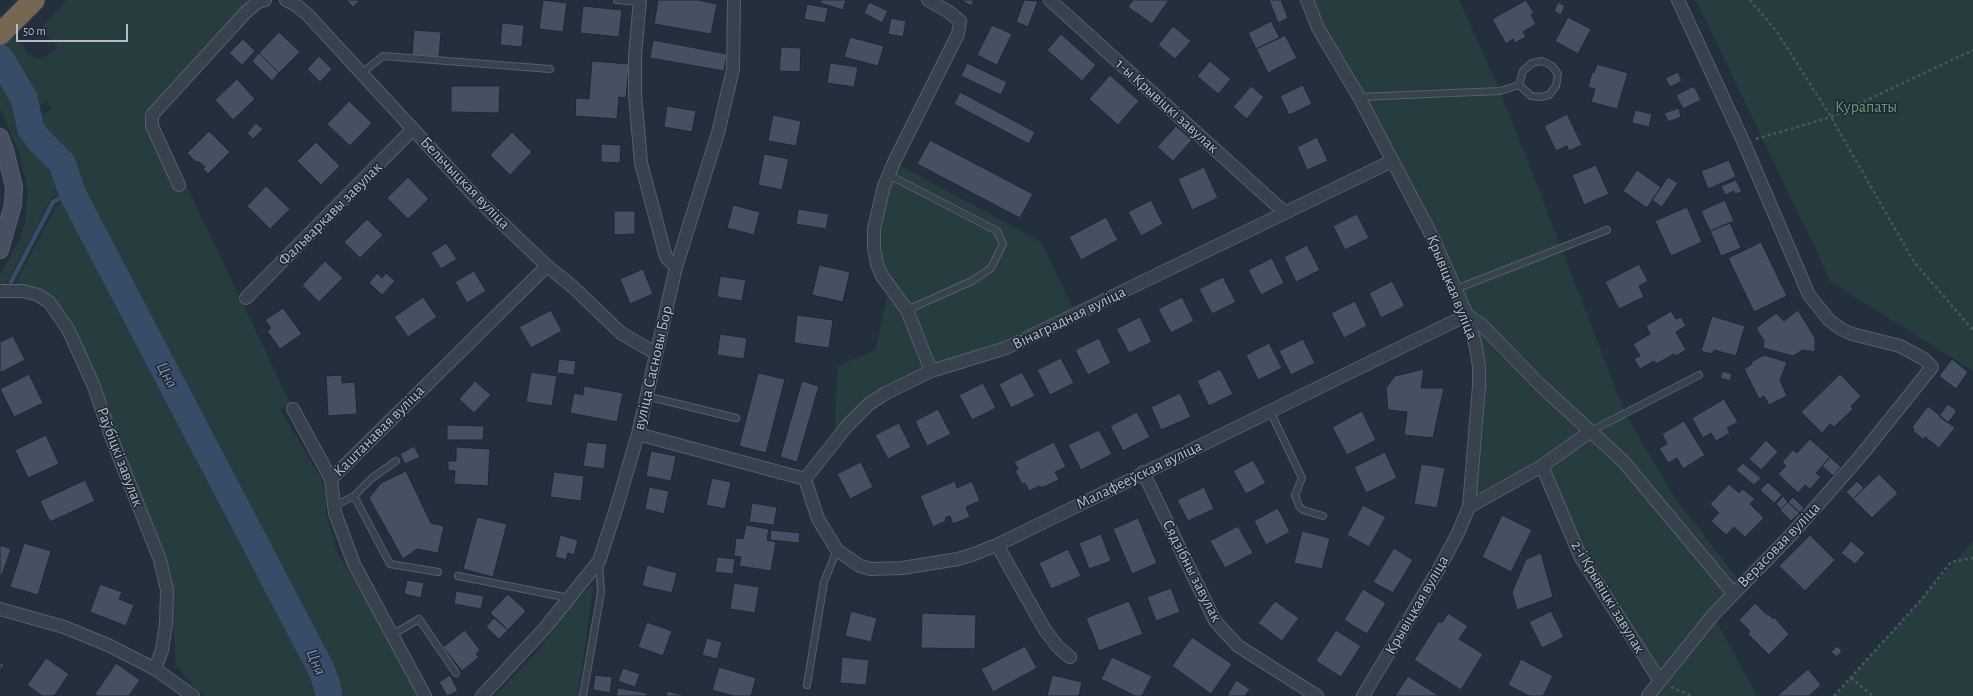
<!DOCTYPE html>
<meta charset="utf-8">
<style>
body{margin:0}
#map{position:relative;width:1973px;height:696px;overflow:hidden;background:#242f3e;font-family:"Alegreya Sans",sans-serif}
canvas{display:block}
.scale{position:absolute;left:16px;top:24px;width:112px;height:18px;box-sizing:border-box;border:2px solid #b4bcc9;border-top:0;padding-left:5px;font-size:12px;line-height:14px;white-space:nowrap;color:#b4bcc9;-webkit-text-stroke:3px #1d2633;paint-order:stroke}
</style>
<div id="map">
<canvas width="1973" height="696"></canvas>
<div class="scale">50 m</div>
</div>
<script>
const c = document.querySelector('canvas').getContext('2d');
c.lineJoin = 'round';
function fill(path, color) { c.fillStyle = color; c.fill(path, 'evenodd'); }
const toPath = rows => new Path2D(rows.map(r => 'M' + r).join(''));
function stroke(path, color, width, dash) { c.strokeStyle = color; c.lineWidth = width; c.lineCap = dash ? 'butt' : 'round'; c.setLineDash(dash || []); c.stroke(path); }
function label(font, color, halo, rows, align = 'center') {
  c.font = font + ' "Alegreya Sans",sans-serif'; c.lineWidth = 3; c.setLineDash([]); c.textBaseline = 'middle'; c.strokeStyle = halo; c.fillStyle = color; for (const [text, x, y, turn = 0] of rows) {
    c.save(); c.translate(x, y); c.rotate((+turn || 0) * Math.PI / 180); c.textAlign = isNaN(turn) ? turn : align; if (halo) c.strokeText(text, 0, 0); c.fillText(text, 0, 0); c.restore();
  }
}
const green = toPath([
 [67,0,252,0,162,94,149,109,144,123,174,188,185,182,290,403,280,410,321,478,326,496,326,511,336,550,423,696,335,696,334,685,67,162,41,133,42,115,52,108,46,101,37,109,0,45,0,15,29,55,38,59,48,55,58,48,41,28],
 [1307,0,1459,0,1500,91,1530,167,1625,413,1676,500,1742,584,1713,615,1757,696,1648,696,1660,681,1581,558,1542,466,1469,507,1479,386,1467,315],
 [1696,0,1973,0,1973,371,1831,282],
 [0,74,14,98,21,100,28,130,36,142,59,165,67,190,51,198,6,284,0,284,0,275,20,238,25,223,28,190,18,150,0,109],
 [894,162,1041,242,1076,314,886,393,834,444,838,366,876,350,889,286,874,248],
 [69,198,323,684,325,696,204,696,195,688,176,665,171,586,73,327,62,309,52,299,14,286,57,205],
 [1973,541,1973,696,1834,696,1860,668],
 [591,586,593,587,578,696,494,696,540,649,568,609]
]);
const stream = toPath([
 [11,282,53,202,72,191]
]);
const river = toPath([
 [0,58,24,98,31,129,39,140,62,163,73,195,321,669,327,685,329,696]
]);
const building = toPath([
 [346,0,360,0,353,7,346,0],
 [543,0,567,3,563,32,539,29,543,0],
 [658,0,698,0,717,4,711,34,654,24,658,0],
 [821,0,846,0,843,10,820,3,821,0],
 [961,0,974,0,971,6,961,0],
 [1024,0,1038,1,1028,27,1016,22,1024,0],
 [1133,0,1169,0,1152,24,1128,7,1133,0],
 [1269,0,1281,0,1288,18,1278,23,1269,0],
 [1526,0,1534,13,1531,15,1536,24,1523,32,1526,37,1515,43,1513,39,1506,44,1492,19,1526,0],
 [869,2,888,11,882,23,864,13,869,2],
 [1558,2,1565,6,1561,15,1554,11,1558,2],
 [807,4,828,8,825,23,804,19,807,4],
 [583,6,622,10,619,37,580,33,583,6],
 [1568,17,1591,29,1578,54,1555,41,1568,17],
 [891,18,906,21,903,37,888,34,891,18],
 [1271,21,1280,38,1256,49,1248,33,1271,21],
 [502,23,524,25,522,47,500,45,502,23],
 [992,25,1012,34,997,65,977,55,992,25],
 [1173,26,1191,41,1175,59,1158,45,1173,26],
 [414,30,441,32,439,57,412,55,414,30],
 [279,32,300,52,279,73,259,53,279,32],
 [1061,34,1096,65,1082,81,1047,50,1061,34],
 [1285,35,1297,58,1268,73,1256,49,1285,35],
 [850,37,884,46,878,66,844,57,850,37],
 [243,39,255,51,242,65,229,53,243,39],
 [653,40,727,54,724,71,650,58,653,40],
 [781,47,801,48,800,72,779,71,781,47],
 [259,53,279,73,272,81,252,61,259,53],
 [319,56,332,69,320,82,307,69,319,56],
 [592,61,629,64,626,98,619,97,617,119,575,116,576,98,589,99,592,61],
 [1210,61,1231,79,1218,94,1197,76,1210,61],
 [830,63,858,67,854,87,827,83,830,63],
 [967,63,1007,82,1001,95,961,76,967,63],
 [1597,64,1628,73,1617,109,1591,102,1595,89,1588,87,1592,72,1594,73,1597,64],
 [1678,72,1682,81,1670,87,1665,78,1678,72],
 [1110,75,1139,101,1118,125,1089,99,1110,75],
 [237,79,255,99,233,120,215,100,237,79],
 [1303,85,1312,104,1289,115,1280,96,1303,85],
 [451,86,500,86,499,113,451,112,451,86],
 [1251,86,1264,97,1247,119,1233,107,1251,86],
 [1694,86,1701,100,1683,109,1676,95,1694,86],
 [960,92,1035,132,1029,144,954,104,960,92],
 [349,101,372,123,350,146,327,124,349,101],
 [667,106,696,111,692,132,664,127,667,106],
 [1679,108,1681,117,1668,122,1664,113,1679,108],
 [1635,110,1652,114,1649,127,1632,123,1635,110],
 [1567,114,1582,145,1569,151,1567,146,1556,151,1544,126,1567,114],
 [773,115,801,121,796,146,768,141,773,115],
 [256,123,263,129,253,139,247,133,256,123],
 [1176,126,1192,140,1173,161,1157,147,1176,126],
 [209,131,230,152,208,174,203,169,205,167,198,161,197,163,187,153,209,131],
 [512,132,532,152,510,175,490,155,512,132],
 [1317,137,1328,161,1307,170,1297,147,1317,137],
 [930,140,1033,194,1020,218,917,164,930,140],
 [316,142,340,166,321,185,297,161,316,142],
 [601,144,621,145,620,163,601,162,601,144],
 [764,154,789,159,782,190,758,185,764,154],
 [1729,160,1736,177,1708,189,1701,171,1729,160],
 [1596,165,1609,194,1584,205,1572,175,1596,165],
 [1204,167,1218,198,1192,210,1178,179,1204,167],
 [1637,170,1661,187,1647,208,1623,191,1637,170],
 [408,177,429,199,408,219,387,198,408,177],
 [1668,177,1678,183,1662,207,1652,200,1668,177],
 [1736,180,1742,192,1735,194,1734,191,1725,195,1721,186,1736,180],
 [266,186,290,209,270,229,247,206,266,186],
 [1151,200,1163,224,1141,236,1128,212,1151,200],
 [1725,200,1734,221,1710,231,1701,211,1725,200],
 [733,205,760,212,754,235,727,228,733,205],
 [1687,207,1702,242,1671,256,1655,221,1687,207],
 [798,209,829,214,826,229,796,224,798,209],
 [614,211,635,211,635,234,614,235,614,211],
 [1357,214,1369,238,1345,250,1333,226,1357,214],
 [1106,217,1118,240,1081,260,1069,237,1106,217],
 [367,219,383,235,360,258,344,242,367,219],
 [1730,223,1741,248,1721,256,1710,231,1730,223],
 [1761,242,1787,296,1754,312,1728,258,1761,242],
 [446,243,457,259,441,269,431,253,446,243],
 [1307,245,1320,270,1296,282,1284,257,1307,245],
 [1272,258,1284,283,1261,295,1248,270,1272,258],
 [325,261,343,278,319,302,302,285,325,261],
 [1639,264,1648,281,1639,286,1644,297,1619,309,1605,282,1639,264],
 [819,265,850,272,843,302,812,295,819,265],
 [643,269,653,294,630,304,620,279,643,269],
 [474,271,486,291,467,303,455,282,474,271],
 [377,273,382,278,386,273,395,281,382,295,369,283,377,273],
 [720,276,746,280,742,301,717,297,720,276],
 [1223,277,1236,302,1212,314,1199,289,1223,277],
 [1392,281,1405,306,1381,318,1369,293,1392,281],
 [423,297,437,317,408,337,394,317,423,297],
 [1182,297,1194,321,1171,333,1158,309,1182,297],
 [1355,301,1367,326,1344,338,1331,313,1355,301],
 [283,308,302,334,280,349,267,331,271,328,265,320,283,308],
 [551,310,562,331,531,348,519,327,551,310],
 [1798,310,1815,338,1815,352,1803,350,1793,356,1763,348,1764,341,1756,328,1776,313,1784,321,1798,310],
 [1671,311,1676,319,1681,317,1686,326,1676,332,1686,350,1676,356,1674,354,1656,364,1654,361,1640,369,1634,359,1640,356,1633,344,1650,334,1646,326,1671,311],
 [797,315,833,320,829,348,794,343,797,315],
 [1712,316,1745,326,1736,356,1714,350,1712,354,1701,351,1712,316],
 [1140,317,1152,342,1129,353,1116,329,1140,317],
 [720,334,747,338,744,359,717,355,720,334],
 [13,336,25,360,0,373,0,342,13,336],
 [1099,338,1111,363,1088,375,1075,350,1099,338],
 [1303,339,1315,363,1291,375,1279,351,1303,339],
 [1269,343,1282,368,1258,380,1246,355,1269,343],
 [1764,355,1787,362,1780,380,1787,396,1769,405,1764,396,1759,399,1744,369,1752,364,1751,362,1764,355],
 [1061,358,1074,383,1050,395,1037,370,1061,358],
 [559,359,576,361,574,375,557,373,559,359],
 [1952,359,1968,372,1956,389,1939,376,1952,359],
 [1220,369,1233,394,1209,406,1197,381,1220,369],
 [1424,369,1421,388,1444,388,1433,438,1404,435,1407,412,1388,410,1386,388,1395,376,1424,369],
 [1723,371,1732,374,1730,381,1720,378,1723,371],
 [531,372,557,376,552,406,526,402,531,372],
 [1022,372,1035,396,1011,408,999,384,1022,372],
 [758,373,785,379,766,453,739,446,758,373],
 [29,374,43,403,14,417,0,389,29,374],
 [1840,374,1861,396,1851,406,1853,409,1834,427,1830,424,1822,433,1801,412,1840,374],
 [342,375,342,383,355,382,357,414,328,416,326,376,342,375],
 [475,381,491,395,474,413,459,399,475,381],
 [802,381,819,386,797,462,780,457,802,381],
 [983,383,996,408,972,420,959,395,983,383],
 [584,386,623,393,617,422,570,413,574,393,583,395,584,386],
 [1180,393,1191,417,1161,430,1151,407,1180,393],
 [1724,399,1738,422,1727,428,1730,433,1716,441,1711,433,1703,438,1692,418,1724,399],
 [1948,404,1957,411,1948,423,1939,416,1948,404],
 [1928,406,1955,428,1939,448,1925,437,1924,440,1913,431,1914,429,1912,427,1928,406],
 [938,409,951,434,927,446,915,421,938,409],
 [1362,411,1376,440,1347,455,1332,427,1362,411],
 [1137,412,1150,437,1123,451,1110,426,1137,412],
 [1684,421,1705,455,1683,469,1677,458,1668,463,1659,448,1667,444,1662,434,1684,421],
 [899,423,911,447,888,459,875,435,899,423],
 [447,425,484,426,483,440,447,440,447,425],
 [1099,430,1112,454,1081,470,1068,445,1099,430],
 [46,435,59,464,28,478,15,450,46,435],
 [1810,439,1830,457,1816,473,1821,477,1810,489,1805,485,1798,493,1778,474,1786,466,1782,462,1793,450,1797,453,1810,439],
 [1766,440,1778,452,1761,470,1749,459,1766,440],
 [587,442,607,444,604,469,583,466,587,442],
 [1054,442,1066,467,1055,472,1059,480,1041,488,1040,486,1029,491,1025,483,1022,484,1015,471,1018,469,1014,462,1054,442],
 [414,446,420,457,405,464,400,454,414,446],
 [456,447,490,449,488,486,454,484,455,471,448,470,448,461,456,461,456,447],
 [651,451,676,456,671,481,646,476,651,451],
 [1385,452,1397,478,1366,493,1354,467,1385,452],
 [1830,457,1841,467,1833,476,1822,466,1830,457],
 [1253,460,1266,483,1246,494,1233,471,1253,460],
 [861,462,873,487,850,499,837,474,861,462],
 [1743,463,1761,478,1754,485,1736,470,1743,463],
 [1421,464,1445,468,1437,508,1414,504,1421,464],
 [406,471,431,523,444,526,438,553,417,549,403,559,369,498,381,483,406,471],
 [554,472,584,476,581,501,550,497,554,472],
 [1879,474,1898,493,1872,518,1853,499,1879,474],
 [712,478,731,482,725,509,706,505,712,478],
 [85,480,95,501,50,522,40,501,85,480],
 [955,481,957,488,972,481,980,501,966,507,970,517,953,524,950,516,945,518,946,521,933,527,920,496,955,481],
 [1857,481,1864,488,1853,499,1846,492,1857,481],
 [1768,482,1782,495,1774,503,1760,490,1768,482],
 [1729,484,1739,493,1743,489,1755,499,1750,504,1764,518,1745,537,1734,527,1726,535,1711,521,1719,513,1710,504,1729,484],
 [649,487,669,491,664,514,645,509,649,487],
 [1204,487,1214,509,1188,521,1177,500,1204,487],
 [1783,496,1788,502,1781,509,1776,504,1783,496],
 [1793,497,1804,508,1800,513,1788,502,1793,497],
 [1788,502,1800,513,1791,521,1780,510,1788,502],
 [752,503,777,507,774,525,749,522,752,503],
 [1363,505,1386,517,1369,547,1347,535,1363,505],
 [1278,508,1290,532,1266,545,1254,521,1278,508],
 [1502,515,1532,530,1511,572,1482,557,1502,515],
 [477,517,507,524,493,577,463,569,477,517],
 [1138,518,1157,563,1132,574,1113,529,1138,518],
 [746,525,769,529,767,540,776,542,771,571,739,566,741,557,734,556,736,538,743,539,746,525],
 [1238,526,1253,553,1225,568,1210,541,1238,526],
 [771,530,800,533,799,543,770,540,771,530],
 [1302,531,1330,538,1322,569,1294,563,1302,531],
 [1101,534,1111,561,1089,569,1079,543,1101,534],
 [560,535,578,540,574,555,568,553,566,560,555,557,560,535],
 [1810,535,1835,560,1805,591,1779,566,1810,535],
 [1851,541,1865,553,1855,564,1841,553,1851,541],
 [24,543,51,551,38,595,10,587,24,543],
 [0,545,11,549,2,575,0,575,0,545],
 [1394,548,1413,560,1393,593,1373,582,1394,548],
 [1068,549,1081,576,1051,589,1039,563,1068,549],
 [1541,553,1553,597,1517,610,1512,592,1526,559,1541,553],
 [717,557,735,559,733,574,715,572,717,557],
 [647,565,677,573,672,593,642,586,647,565],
 [407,580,424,583,421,598,404,594,407,580],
 [734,583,759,587,755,613,730,609,734,583],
 [100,584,122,592,119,599,134,605,126,626,90,612,100,584],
 [1171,588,1180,612,1156,621,1147,597,1171,588],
 [1363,589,1386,603,1367,634,1344,620,1363,589],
 [456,591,484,596,481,609,454,604,456,591],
 [508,594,526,611,508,630,490,613,508,594],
 [1129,601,1143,634,1099,651,1086,618,1129,601],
 [1275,601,1299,618,1282,641,1258,623,1275,601],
 [1755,603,1767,615,1768,614,1773,619,1774,617,1789,634,1769,655,1748,634,1750,631,1739,620,1755,603],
 [851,611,877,618,871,642,845,636,851,611],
 [1551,611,1564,637,1542,648,1529,622,1551,611],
 [922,613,976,615,975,649,921,648,922,613],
 [1448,613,1468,626,1459,639,1483,654,1461,690,1414,660,1439,621,1442,623,1448,613],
 [494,618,508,630,499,639,486,627,494,618],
 [647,622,672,631,663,656,638,647,647,622],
 [465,630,480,650,476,654,479,657,462,671,443,647,465,630],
 [1336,630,1361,646,1341,677,1316,661,1336,630],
 [1192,637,1232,664,1211,694,1172,666,1192,637],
 [707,638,722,642,717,659,702,655,707,638],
 [1025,646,1037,668,993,692,981,669,1025,646],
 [1837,646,1842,651,1837,657,1831,652,1837,646],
 [842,657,869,660,866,685,840,683,842,657],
 [1112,657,1152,676,1142,696,1135,696,1101,679,1112,657],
 [46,658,69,674,54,696,42,696,27,685,46,658],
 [1521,659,1553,676,1543,696,1529,696,1508,685,1521,659],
 [0,662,4,665,0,670,0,662],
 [116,663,140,680,129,696,98,696,95,694,116,663],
 [719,667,756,678,751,696,734,696,712,690,719,667],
 [623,668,640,674,635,687,618,681,623,668],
 [1808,669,1821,685,1809,696,1777,696,1808,669],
 [450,675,458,691,447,696,439,682,450,675],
 [595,675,612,677,610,693,593,690,595,675],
 [1052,675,1082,682,1079,696,1047,696,1052,675],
 [1408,676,1439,696,1395,696,1408,676],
 [1236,680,1250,689,1245,696,1227,696,1236,680],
 [618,688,647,693,646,696,616,696,618,688],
 [667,691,687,696,666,696,667,691]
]);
const path = toPath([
 [1750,0,1777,32,1831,117,1914,262,1973,330],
 [1756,139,1831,117,1973,50],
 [1851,678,1873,696],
 [1671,687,1692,696],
 [1834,696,1921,600,1951,562,1973,558]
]);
const lane = toPath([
 [617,0,640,2],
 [362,73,383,56,550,69],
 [1359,97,1500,91,1519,85,1523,71,1532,63,1542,61,1552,66,1558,74,1556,86,1549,95,1540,97,1531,96,1519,85],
 [889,175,997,231,1003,244,991,268,972,281,907,310],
 [1456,289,1607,230],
 [646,396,736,418],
 [1270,411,1302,478,1295,495,1299,506,1303,510,1323,516],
 [1591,431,1699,375],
 [396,461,372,478,354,496,390,564,438,572],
 [334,506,354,496],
 [458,576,569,598],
 [392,635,419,619,456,673],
 [807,685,824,582,837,550],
 [583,696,601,592,599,562]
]);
const street = toPath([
 [286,0,296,5,307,14,480,202,547,266,573,287,621,333,655,353],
 [640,0,635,56,635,94,641,163,666,257,676,267],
 [928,0,949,12,960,21,958,34,894,162,884,186,874,229,874,248,877,264,882,276,907,310,931,371],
 [1050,0,1284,212],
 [1307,0,1318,28,1359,97,1433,238,1467,315,1476,347,1479,367,1479,386,1469,507,1458,533,1441,565,1363,696],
 [1392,161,1006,348,931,371,886,393,869,404,847,426,805,479,818,519,837,550,860,566,871,569,902,568,958,559,974,554,997,545,1467,315],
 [179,185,152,126,152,115,246,12,258,2,265,0],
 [0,291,23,291,38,295,49,302,68,329,93,384,115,447,160,560,167,590,166,624,162,650,155,669],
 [246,298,413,129],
 [1467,315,1482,325,1539,384,1623,461,1733,593],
 [293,409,331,479],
 [638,434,805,479],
 [1542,466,1581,558,1660,681],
 [1143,472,1215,621,1238,646,1317,696],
 [1469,507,1542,466,1591,431],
 [997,545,1045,630,1059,648,1070,657],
 [0,609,64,627,108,645,155,669,193,696],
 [425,696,354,564,335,513,331,479,547,266],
 [482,696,545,628,599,561,617,506,638,434,676,267,718,133,733,69,734,0],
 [1648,696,1713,615,1791,535,1859,458,1932,367,1924,359,1900,346,1852,334,1841,329,1829,320,1809,295,1744,143,1678,0]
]);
const secondary = toPath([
 [0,137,5,150,14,187,13,205,0,250]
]);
const highway = toPath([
 [0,34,34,0]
]);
const streetNames = [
 ["1-ы Крывіцкі завулак",1167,106,42],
 ["Бельчыцкая вуліца",465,183,46],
 ["Фальваркавы завулак",330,214,-45],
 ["Крывіцкая вуліца",1452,287,68],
 ["Вінаградная вуліца",1069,318,-26],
 ["вуліца Сасновы Бор",653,368,-77],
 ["Каштанавая вуліца",379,431,-45],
 ["Раўбіцкі завулак",120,457,69],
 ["Малафееўская вуліца",1139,475,-26],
 ["Верасовая вуліца",1779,545,-46],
 ["Сядзібны завулак",1192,571,63],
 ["2-і Крывіцкі завулак",1608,597,59],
 ["Крывіцкая вуліца",1417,605,-60]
];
const parkNames = [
 ["Курапаты",1866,107]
];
const waterNames = [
 ["Цна",167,375,62],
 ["Цна",316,662,66]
];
fill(green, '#263c3f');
stroke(stream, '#394c67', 4.5);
stroke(river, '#394c67', 27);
fill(building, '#455162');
stroke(building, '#1f2835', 1);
stroke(lane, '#565f6c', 8);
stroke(street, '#565f6c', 14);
stroke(secondary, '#565f6c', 18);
stroke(highway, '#434c59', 23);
stroke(path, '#44595c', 2.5, [3, 3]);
stroke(lane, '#38414e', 6);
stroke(street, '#38414e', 12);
stroke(secondary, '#465061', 16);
stroke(highway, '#746855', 21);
label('16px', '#b4bcc9', '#1d2633', streetNames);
label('16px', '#6b9a76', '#1d2633', parkNames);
label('italic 17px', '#7c92b1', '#1d2633', waterNames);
</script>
